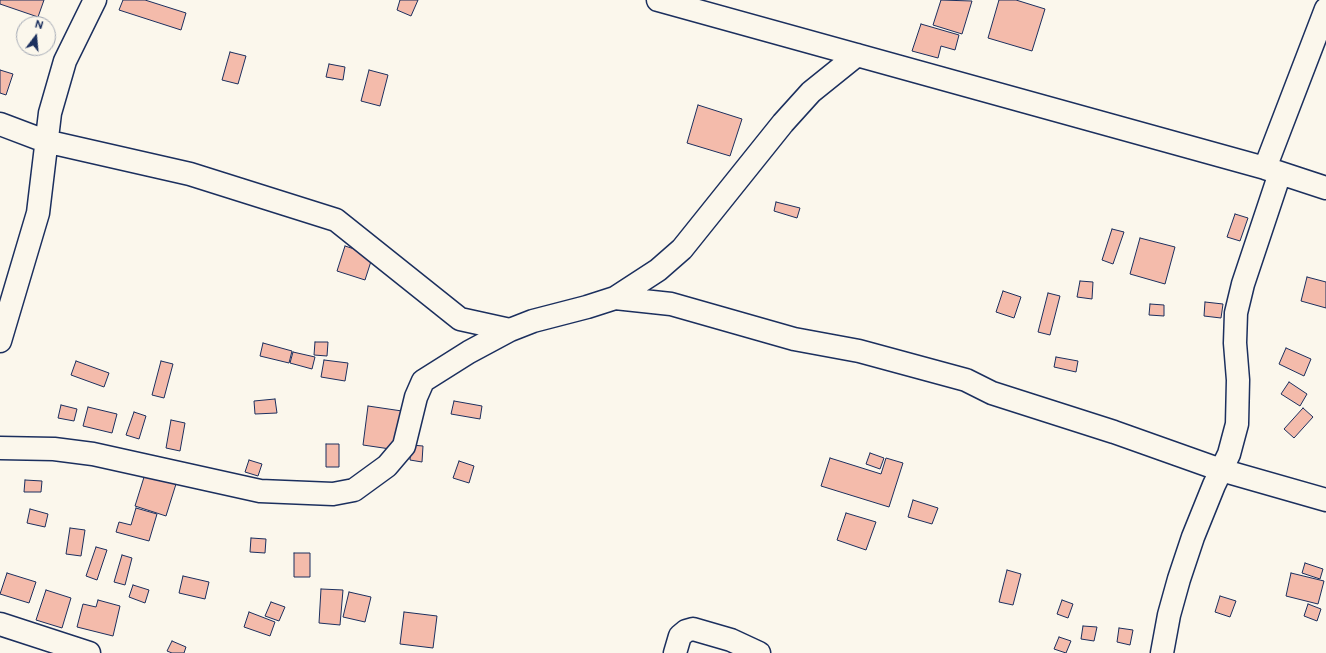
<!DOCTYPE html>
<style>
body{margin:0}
#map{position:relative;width:1326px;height:653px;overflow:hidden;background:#fbf7ec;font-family:"Balsamiq Sans",sans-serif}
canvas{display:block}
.north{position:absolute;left:16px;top:16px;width:40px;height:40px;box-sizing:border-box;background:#fbf7ec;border:1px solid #a1a7b3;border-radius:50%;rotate:16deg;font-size:11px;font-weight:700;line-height:16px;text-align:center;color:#1b2f5e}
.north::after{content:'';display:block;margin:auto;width:14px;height:18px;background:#1b2f5e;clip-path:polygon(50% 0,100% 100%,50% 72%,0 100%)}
</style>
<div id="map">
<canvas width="1326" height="653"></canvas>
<div class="north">N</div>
</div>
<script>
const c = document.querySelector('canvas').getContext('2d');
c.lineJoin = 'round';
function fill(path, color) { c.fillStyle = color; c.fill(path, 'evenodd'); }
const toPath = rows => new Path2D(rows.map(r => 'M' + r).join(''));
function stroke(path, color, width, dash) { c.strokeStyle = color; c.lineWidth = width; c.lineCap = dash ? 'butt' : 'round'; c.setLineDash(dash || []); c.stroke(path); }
const building = toPath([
 [0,0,44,0,38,17,0,4,0,0],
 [123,0,145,0,186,13,181,30,119,10,123,0],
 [400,0,418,0,411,16,397,10,400,0],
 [941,0,972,1,962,34,933,25,941,0],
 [999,0,1016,0,1045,9,1032,51,988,38,999,0],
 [921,24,959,35,955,50,941,46,938,58,912,51,921,24],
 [230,52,246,56,238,84,222,80,230,52],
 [329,64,345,67,343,80,326,77,329,64],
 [0,70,13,74,6,95,0,93,0,70],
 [369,70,388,75,380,106,361,101,369,70],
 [698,105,742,119,730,156,687,143,698,105],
 [776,202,800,208,797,218,774,211,776,202],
 [1235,214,1248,218,1240,241,1227,237,1235,214],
 [1112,229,1124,232,1113,264,1102,260,1112,229],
 [1140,238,1175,247,1165,284,1130,274,1140,238],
 [345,246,373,255,365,280,337,271,345,246],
 [1307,277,1326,282,1326,308,1301,301,1307,277],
 [1080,281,1093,282,1092,299,1077,297,1080,281],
 [1003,291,1021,297,1014,318,996,312,1003,291],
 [1048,293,1060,296,1050,335,1038,332,1048,293],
 [1205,302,1223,304,1221,318,1204,316,1205,302],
 [1150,304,1164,305,1164,316,1149,315,1150,304],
 [315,342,328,342,327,356,314,355,315,342],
 [263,343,292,351,289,363,260,356,263,343],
 [1286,348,1311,359,1304,376,1279,364,1286,348],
 [293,352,315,357,312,369,290,363,293,352],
 [1056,357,1078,361,1076,372,1054,367,1056,357],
 [324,360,348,363,345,381,321,377,324,360],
 [76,361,109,373,104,387,71,375,76,361],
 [161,361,173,364,164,398,152,395,161,361],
 [1289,382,1307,394,1300,406,1281,394,1289,382],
 [275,399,277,413,255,414,254,401,275,399],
 [454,401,482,406,480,419,451,414,454,401],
 [61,405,77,409,74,421,58,418,61,405],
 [368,406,402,411,397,450,363,445,368,406],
 [88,407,117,414,112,433,83,426,88,407],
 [1303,408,1313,417,1294,438,1284,429,1303,408],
 [134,412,146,416,139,439,126,435,134,412],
 [171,420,185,423,180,451,166,448,171,420],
 [326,444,339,444,339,467,326,467,326,444],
 [411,445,423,446,422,462,410,460,411,445],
 [870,453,884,458,880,469,866,464,870,453],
 [830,458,881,474,886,458,903,463,889,507,821,486,830,458],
 [249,460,262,464,258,476,245,472,249,460],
 [459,461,474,466,469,483,453,478,459,461],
 [145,474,176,484,166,516,135,506,145,474],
 [25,480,42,481,41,492,24,492,25,480],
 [913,500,938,508,932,524,908,517,913,500],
 [136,508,157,514,149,541,116,532,119,522,131,525,136,508],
 [30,509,48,514,45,527,27,523,30,509],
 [846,513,876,522,866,550,837,540,846,513],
 [70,528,85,530,81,556,66,554,70,528],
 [251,538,266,539,265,553,250,552,251,538],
 [96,547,107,550,97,580,86,576,96,547],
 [294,553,310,553,310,577,294,577,294,553],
 [122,555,132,558,125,585,114,582,122,555],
 [1305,563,1323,569,1320,579,1302,573,1305,563],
 [1007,570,1021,574,1013,605,999,602,1007,570],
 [7,573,36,582,29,603,0,594,7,573],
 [1291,573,1324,581,1318,604,1286,596,1291,573],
 [183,576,209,582,205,599,179,593,183,576],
 [133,585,149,590,145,603,129,597,133,585],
 [321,589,343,590,340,625,319,623,321,589],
 [46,590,71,598,62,628,36,620,46,590],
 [349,592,371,597,365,622,343,617,349,592],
 [1220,596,1236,601,1230,617,1215,612,1220,596],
 [98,600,120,606,113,636,77,627,83,604,96,607,98,600],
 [1062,600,1073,604,1068,618,1057,614,1062,600],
 [271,602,285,607,279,621,265,616,271,602],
 [1308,604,1321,609,1317,621,1304,616,1308,604],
 [249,612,275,622,270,636,244,627,249,612],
 [404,612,437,616,433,648,400,644,404,612],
 [1083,626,1097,627,1094,641,1081,639,1083,626],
 [1119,628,1133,630,1130,645,1117,642,1119,628],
 [1059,637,1071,641,1066,653,1054,649,1059,637],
 [172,641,186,647,184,653,172,653,167,651,172,641]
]);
const minor = toPath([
 [658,0,1265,168,1326,188],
 [0,124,45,141,190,174,336,220,460,319,510,330],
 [1265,168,1326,9],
 [615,298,658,270,682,249,783,123,811,92,857,55],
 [0,341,38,213,50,113,65,61,95,0],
 [0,448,54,449,93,454,260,491,333,494,354,490,387,466,404,446,416,397,423,381,469,352,510,330,533,321,587,307,615,298,671,304,794,339,859,351,966,380,992,393,1114,432,1221,470,1326,500],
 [0,624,89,653],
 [675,653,680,636,686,631,693,629,731,640,759,653],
 [1162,653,1169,615,1179,579,1193,537,1214,485,1229,454,1237,424,1238,380,1235,343,1236,313,1243,284,1280,173]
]);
fill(building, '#f4bbab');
stroke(building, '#1b2f5e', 1);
stroke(minor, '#1b2f5e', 25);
stroke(minor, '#fbf7ec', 22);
</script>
